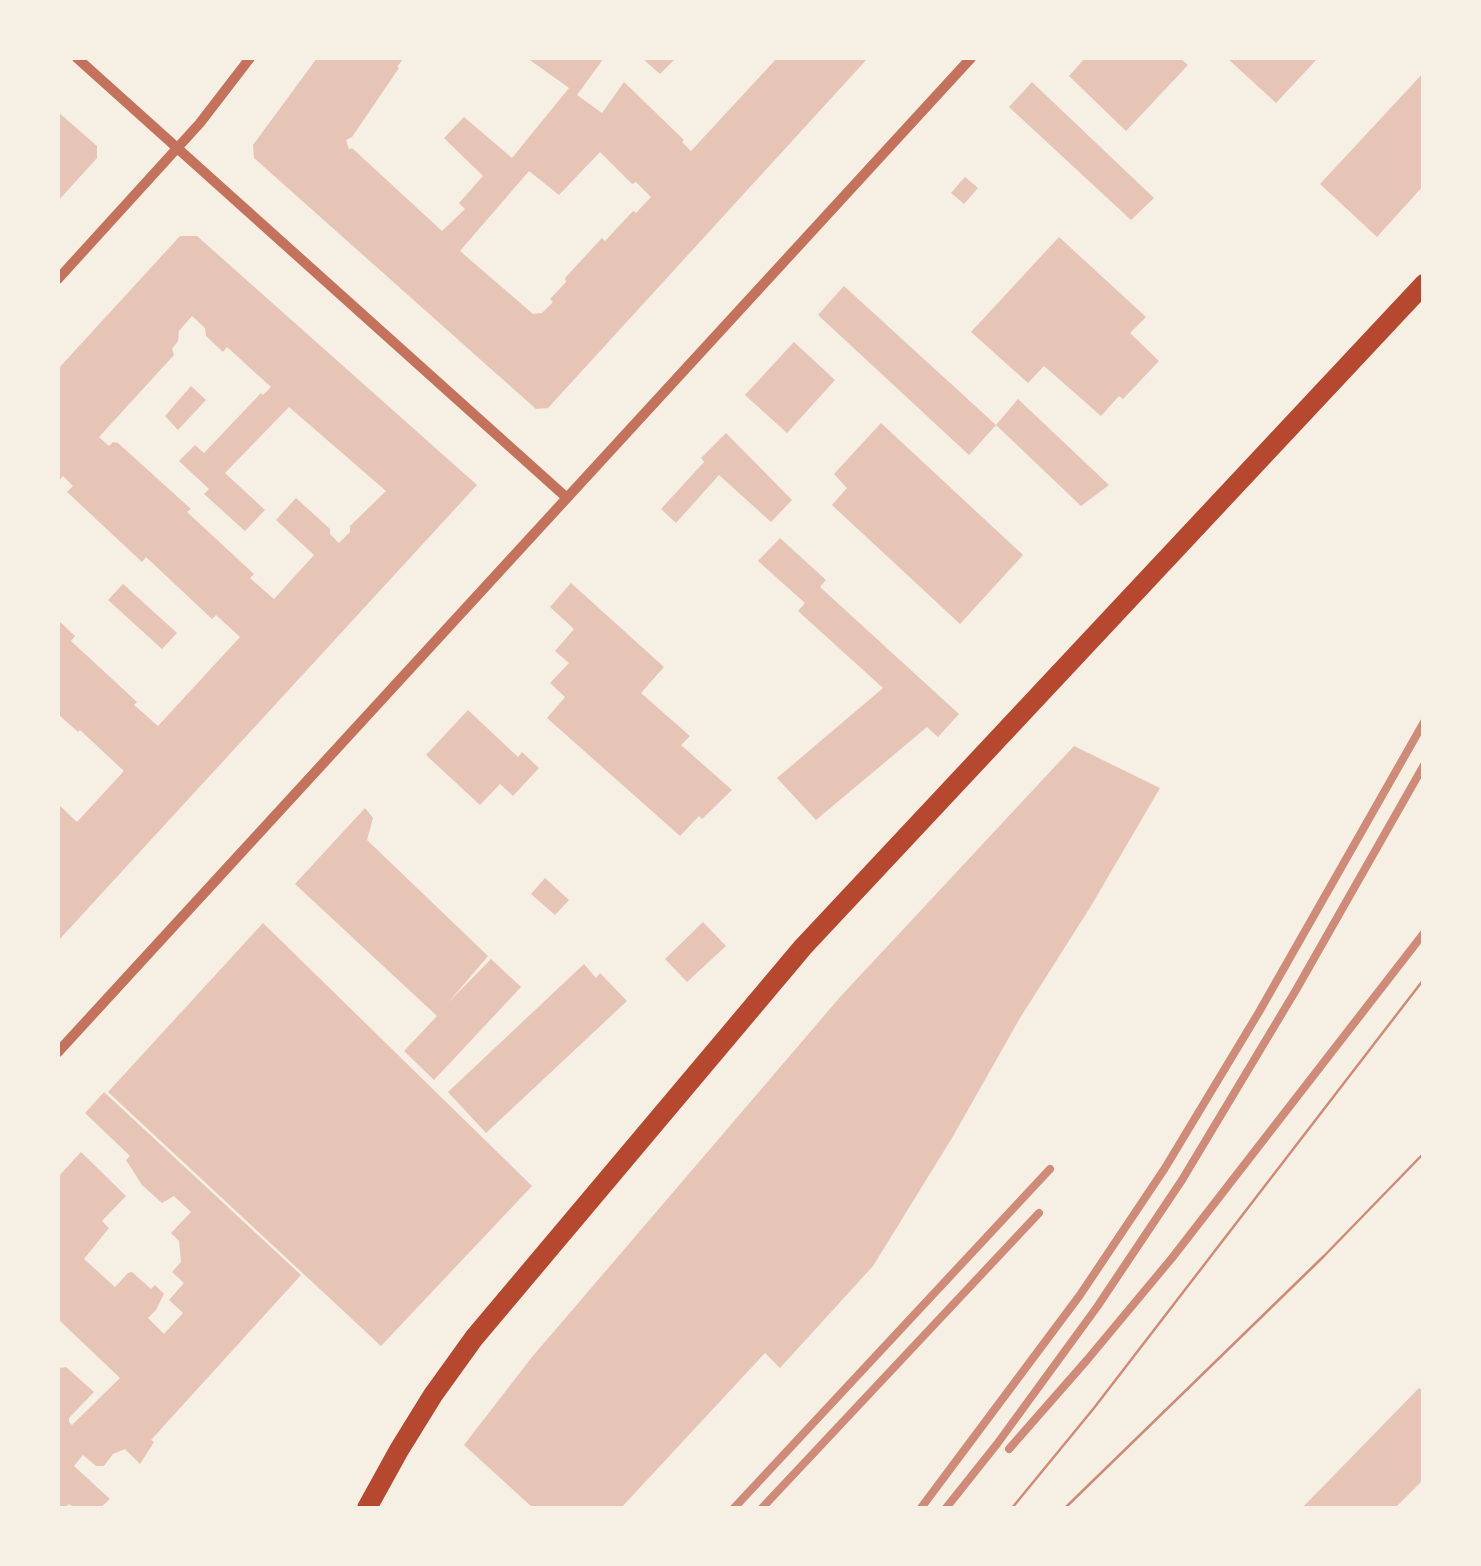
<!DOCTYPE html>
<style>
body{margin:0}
#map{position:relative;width:1481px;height:1566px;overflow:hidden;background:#f6efe4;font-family:Ubuntu,sans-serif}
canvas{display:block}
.frame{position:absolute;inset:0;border:60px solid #f6efe4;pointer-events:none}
</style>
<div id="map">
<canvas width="1481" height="1566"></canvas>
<div class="frame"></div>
</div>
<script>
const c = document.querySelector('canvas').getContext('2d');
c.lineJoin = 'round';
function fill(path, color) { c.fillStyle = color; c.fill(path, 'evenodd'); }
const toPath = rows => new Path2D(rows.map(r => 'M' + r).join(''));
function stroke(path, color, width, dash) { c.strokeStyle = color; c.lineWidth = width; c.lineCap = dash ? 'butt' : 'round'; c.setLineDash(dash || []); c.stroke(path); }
const building = toPath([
 [317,58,404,58,397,67,399,68,352,137,346,140,349,149,352,148,442,231,465,209,459,203,483,176,444,138,464,117,512,158,569,88,527,58,604,58,577,95,602,113,624,82,684,140,682,142,691,151,777,58,868,58,548,408,536,409,254,158,253,145],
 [600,152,632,184,636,182,651,197,636,213,633,211,605,241,602,238,565,278,566,282,550,299,553,302,542,313,533,314,460,251,529,171,559,195],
 [642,58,676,58,660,74],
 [1085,58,1180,58,1188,65,1126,131,1069,76],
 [1227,58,1318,58,1276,103],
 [1424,72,1424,185,1377,237,1320,184],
 [1032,82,1154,198,1131,220,1009,107],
 [58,112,97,146,97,158,58,201],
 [965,177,978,188,964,204,951,193],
 [180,236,197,236,477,485,58,941,58,804,77,822,124,771,80,730,78,732,58,714,58,620,75,636,71,641,137,702,134,705,158,726,240,637,216,615,212,619,146,557,142,562,67,492,73,486,63,476,58,482,58,369],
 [192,316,205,328,206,336,223,352,227,347,271,387,263,395,261,393,204,453,195,445,179,461,209,489,204,494,245,531,265,510,225,473,289,407,386,491,350,526,350,532,339,543,330,534,330,529,296,498,276,520,314,555,274,599,250,578,254,574,187,512,191,509,118,443,113,442,109,446,99,437,174,355,172,349,178,341,179,331],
 [1059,237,1146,317,1130,333,1159,361,1123,399,1119,396,1101,416,1044,366,1028,383,971,332],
 [844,286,996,425,969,455,818,315],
 [794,342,835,380,787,433,745,395],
 [191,386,206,400,178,430,165,416],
 [1018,399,1109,485,1081,506,996,425],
 [881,423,1023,555,960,624,832,505,847,488,834,474],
 [726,433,792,500,771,522,719,475,676,523,661,509,704,462,701,458],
 [780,538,826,580,820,587,959,714,938,737,927,727,816,820,777,778,883,688,798,611,805,603,758,561],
 [571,583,664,667,641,693,690,736,681,745,732,790,702,819,699,816,680,836,547,718,565,697,550,683,569,663,555,651,574,629,550,607],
 [123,584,177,633,162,649,108,600],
 [468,710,518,757,522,752,539,768,513,796,500,784,480,805,426,755],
 [1074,746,1160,788,1091,906,1020,1018,952,1138,873,1266,780,1368,765,1353,621,1508,533,1508,464,1445,532,1357,841,996],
 [365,808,373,818,367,840,488,956,448,1003,491,959,521,987,434,1080,404,1051,437,1016,295,884],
 [545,878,569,900,555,915,531,894],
 [703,922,726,946,687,982,665,959],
 [263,923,532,1186,381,1346,108,1092],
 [584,964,596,978,600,973,627,1001,486,1133,448,1092],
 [104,1092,301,1275,151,1440,154,1442,140,1464,125,1449,113,1454,104,1466,96,1466,83,1455,74,1466,110,1499,100,1508,74,1508,69,1504,65,1508,58,1508,58,1365,61,1368,66,1367,94,1392,69,1418,69,1422,72,1425,120,1378,58,1319,58,1177,81,1152,126,1196,102,1221,109,1228,84,1259,115,1287,128,1273,132,1272,151,1289,155,1285,164,1294,156,1310,148,1318,164,1334,183,1313,169,1300,184,1283,172,1272,181,1262,179,1241,171,1233,191,1212,174,1196,162,1203,142,1185,126,1160,130,1156,85,1113],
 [1419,1388,1424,1392,1424,1479,1395,1508,1302,1508]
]);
const minor = toPath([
 [77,58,567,498],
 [58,279,200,123,250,58],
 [58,1052,971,58]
]);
const secondary = toPath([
 [367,1508,399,1450,433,1395,474,1338,803,947,1424,284]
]);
const tram = toPath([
 [1012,1508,1094,1408,1424,979],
 [1065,1508,1324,1256,1424,1153]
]);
const rail = toPath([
 [1009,1449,1087,1360,1172,1258,1424,933],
 [734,1508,1050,1169],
 [762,1508,1039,1213],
 [921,1508,1080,1295,1165,1168,1259,1012,1424,722],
 [946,1508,997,1444,1097,1307,1182,1180,1296,990,1424,765]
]);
fill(building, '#e6c5b7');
stroke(minor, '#c5725c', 10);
stroke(secondary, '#b5482f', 20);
stroke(tram, '#cf8b77', 2.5);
stroke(rail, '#cf8b77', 8);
</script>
